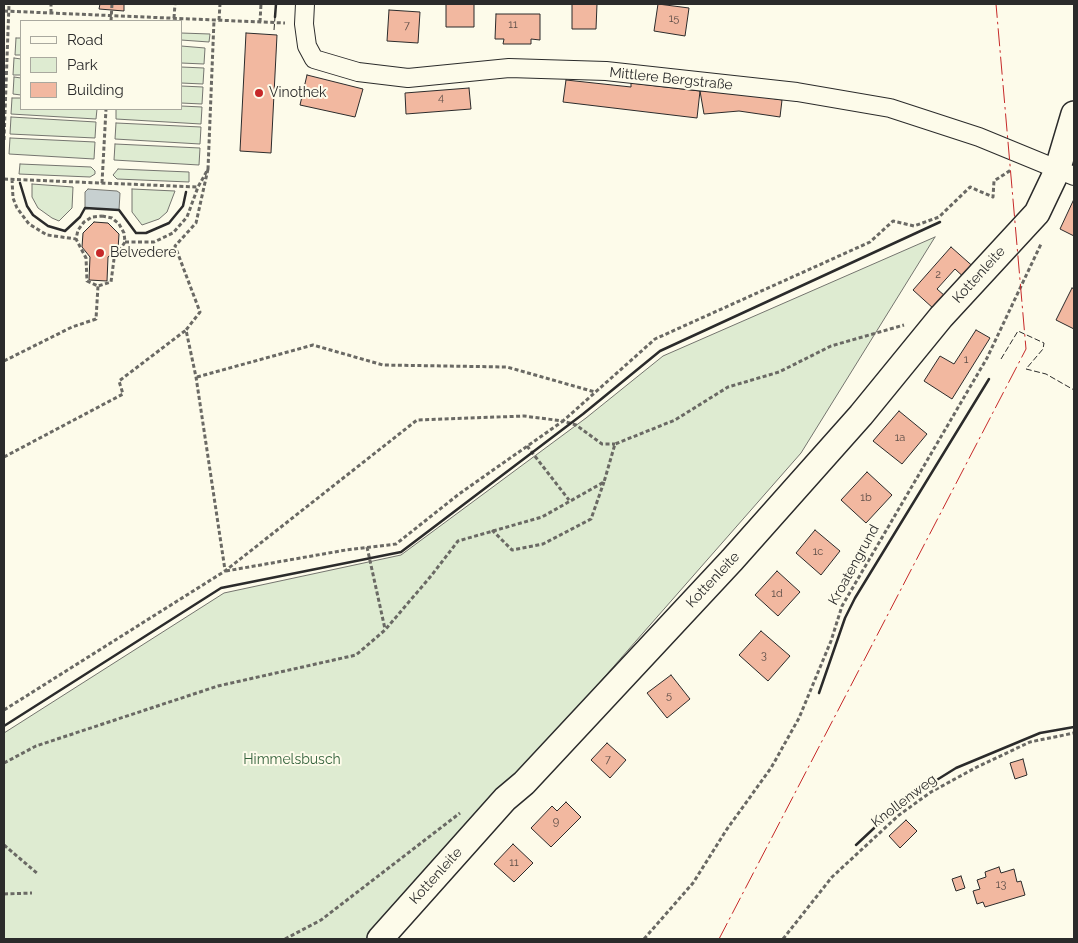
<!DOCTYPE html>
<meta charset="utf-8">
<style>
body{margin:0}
#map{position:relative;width:1078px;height:943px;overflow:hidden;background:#fdfbea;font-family:Raleway,sans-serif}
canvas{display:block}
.frame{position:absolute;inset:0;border:5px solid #2b2b2b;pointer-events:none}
.legend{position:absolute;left:20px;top:20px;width:162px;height:90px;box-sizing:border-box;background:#fdfbea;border:1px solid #a9a89e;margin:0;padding:6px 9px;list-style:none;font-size:15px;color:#2b2b2b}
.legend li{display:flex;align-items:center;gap:10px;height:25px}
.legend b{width:25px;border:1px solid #a9a89e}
</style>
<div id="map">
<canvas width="1078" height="943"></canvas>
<div class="frame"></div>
<ul class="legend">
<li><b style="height:6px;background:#fdfbea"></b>Road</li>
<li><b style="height:14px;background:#deebd1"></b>Park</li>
<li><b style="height:14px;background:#f2b8a0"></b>Building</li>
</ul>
</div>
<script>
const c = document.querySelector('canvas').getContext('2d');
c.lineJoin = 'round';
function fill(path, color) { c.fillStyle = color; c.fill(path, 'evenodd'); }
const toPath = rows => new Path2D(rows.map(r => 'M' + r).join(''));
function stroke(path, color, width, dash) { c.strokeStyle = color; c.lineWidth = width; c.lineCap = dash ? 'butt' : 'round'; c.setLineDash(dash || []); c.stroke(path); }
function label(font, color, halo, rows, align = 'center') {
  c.font = font + ' Raleway,sans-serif'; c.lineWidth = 4; c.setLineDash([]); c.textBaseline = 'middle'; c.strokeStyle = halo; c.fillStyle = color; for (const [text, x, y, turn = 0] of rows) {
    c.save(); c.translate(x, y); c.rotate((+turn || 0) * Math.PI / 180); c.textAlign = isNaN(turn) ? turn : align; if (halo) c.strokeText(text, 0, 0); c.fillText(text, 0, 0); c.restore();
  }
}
const green = toPath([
 [181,33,210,34,209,42,181,40,181,33],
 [16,38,21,38,21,55,15,55,16,38],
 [181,46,205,48,204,64,181,63,181,46],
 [14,58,21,59,21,75,13,75,14,58],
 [181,67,204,68,203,84,181,83,181,67],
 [14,77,21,78,21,95,13,94,14,77],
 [181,86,203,87,202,104,181,103,181,86],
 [12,98,21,98,21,109,97,109,96,119,11,114,12,98],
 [181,106,202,107,201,124,116,119,116,109,181,109,181,106],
 [11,117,96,122,95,138,10,134,11,117],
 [116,123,201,127,200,144,115,139,116,123],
 [10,138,95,142,94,159,9,154,10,138],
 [115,144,200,148,199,165,114,160,115,144],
 [20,164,91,167,95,171,95,174,90,177,19,174,20,164],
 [118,169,189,172,189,182,117,179,113,175,118,169],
 [32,184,73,187,72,208,59,221,52,218,38,208,32,197,32,184],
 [132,189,175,191,167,212,159,219,142,225,132,212,132,189],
 [935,237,801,453,485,813,371,939,4,939,4,733,224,593,401,555,586,418,663,356,935,237]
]);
const water = toPath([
 [88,189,117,191,120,193,119,210,85,208,85,192,88,189]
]);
const building = toPath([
 [100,4,124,4,124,11,99,9,100,4],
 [446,4,474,4,474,27,446,27,446,4],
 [572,4,597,4,596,29,572,29,572,4],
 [658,4,689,8,685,36,654,31,658,4],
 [389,10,420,12,418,43,387,41,389,10],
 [496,14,540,14,540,40,531,39,531,44,503,44,504,39,495,39,496,14],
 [246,33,277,35,271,153,240,151,246,33],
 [307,75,363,89,355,117,300,105,307,75],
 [566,80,631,87,631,83,700,91,697,118,563,102,566,80],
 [469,88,471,109,406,114,405,93,469,88],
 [718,89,782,100,780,117,739,111,704,114,700,91,718,89],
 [1074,199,1074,236,1060,229,1074,199],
 [94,222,108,223,119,234,118,249,108,257,107,281,89,280,90,257,82,247,83,233,94,222],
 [951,247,977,270,968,281,955,269,937,289,945,296,934,309,913,290,951,247],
 [1072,288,1074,289,1074,329,1056,320,1072,288],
 [976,330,990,338,952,399,924,381,940,356,954,364,976,330],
 [899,411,927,434,902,464,873,441,899,411],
 [867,472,892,495,866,523,841,500,867,472],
 [815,530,840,551,821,575,796,553,815,530],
 [777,571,800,592,778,616,755,595,777,571],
 [761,631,790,656,768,681,739,655,761,631],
 [671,675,690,699,667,718,647,693,671,675],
 [607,743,626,760,610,778,591,760,607,743],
 [1023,759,1027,775,1015,779,1010,763,1023,759],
 [566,802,581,817,551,847,531,828,552,806,557,811,566,802],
 [906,820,917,831,900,848,889,836,906,820],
 [513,844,533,863,514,882,494,864,513,844],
 [999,867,1001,873,1014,869,1017,882,1021,881,1025,895,985,907,983,902,977,904,973,891,980,889,977,880,986,877,985,872,999,867],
 [961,876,965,888,956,891,952,879,961,876]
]);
const path = toPath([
 [4,11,285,23],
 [51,13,51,4],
 [174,18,175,4],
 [219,20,220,4],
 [111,21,112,4],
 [260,22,261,4],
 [4,140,9,4],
 [208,169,196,223,175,246,200,312,186,330,196,377,225,570],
 [4,179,198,187],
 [12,179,13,198,17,208,29,224,47,235,76,239],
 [102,183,106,109],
 [102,216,112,218,119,224,124,233,125,242,114,259,111,282,98,286,87,281,86,258,76,239,78,230,84,222,92,217,102,216],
 [125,242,154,242,173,233,187,217,198,187,208,169,214,20],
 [4,361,72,327,96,319,98,286],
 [197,377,313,345,383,365,507,367,595,392],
 [527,446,569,500],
 [4,457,123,394,119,381,186,330],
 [492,530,512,550,543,544,591,519,604,482],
 [367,547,385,629],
 [226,571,346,550,396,544,459,494,563,421,576,425,602,444,615,444],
 [4,710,225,571,417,420,524,416,563,421,655,339,870,242,893,221,914,226,939,217,970,187,993,197,994,181,1011,170],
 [4,763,36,746,218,686,356,655,385,630,431,576,458,541,542,517,604,482,615,444,675,420,728,387,779,372,831,346,904,325],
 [4,845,38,874],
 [4,894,32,893],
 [285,939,321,920,460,813],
 [644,939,693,883,727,829,771,768,799,718,831,641,842,606,987,358,1041,244],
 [783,939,832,877,899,815,931,792,977,767,1030,742,1074,733]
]);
const street = toPath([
 [305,4,304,24,307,46,314,59,358,72,408,78,509,68,606,71,797,92,890,108,979,137,1074,176]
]);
const secondary = toPath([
 [380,939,505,799,524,783,732,560,861,415,941,317,1037,213,1057,171,1074,114]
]);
const fence = toPath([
 [274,30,275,17],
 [1001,359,1018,331,1044,343,1043,349,1026,369,1046,374,1074,390]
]);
const wall = toPath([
 [275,17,276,4],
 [20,183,27,206,33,215,48,226,65,231,80,217,85,208,119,210,136,233,146,233,169,223,183,206,186,192],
 [819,693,845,618,855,598,989,379],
 [4,726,221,588,401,552,583,414,660,351,940,222],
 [856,845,887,816,919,791,956,768,1040,733,1074,727]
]);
const power = toPath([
 [719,939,1026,349,996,4]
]);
const markers = [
 [259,93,5,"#c62828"],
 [100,253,5,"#c62828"]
];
const numberNames = [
 ["15",674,19],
 ["11",513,25],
 ["7",407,26],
 ["4",441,98],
 ["2",938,275],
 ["1",966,360],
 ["1a",900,438],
 ["1b",866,498],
 ["1c",818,552],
 ["1d",777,594],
 ["3",764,656],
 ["5",669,696],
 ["7",608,760],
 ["9",556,822],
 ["11",514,863],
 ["13",1001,885]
];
const streetNames = [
 ["Mittlere Bergstraße",671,79,6],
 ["Kottenleite",979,275,-48],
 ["Kroatengrund",854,565,-61],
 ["Kottenleite",713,580,-47],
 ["Knollenweg",904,801,-37],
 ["Kottenleite",436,876,-48]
];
const poiNames = [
 ["Vinothek",269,93],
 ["Belvedere",110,253]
];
const parkNames = [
 ["Himmelsbusch",292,760]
];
fill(green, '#deebd1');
stroke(green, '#74746e', 1);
fill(water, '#c7d0d0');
stroke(water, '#74746e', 1);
fill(building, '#f2b8a0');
stroke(building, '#2b2b2b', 1);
stroke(street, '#2b2b2b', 20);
stroke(secondary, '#2b2b2b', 28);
stroke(path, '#6a6964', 3, [4, 2.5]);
stroke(street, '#fdfbea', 18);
stroke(secondary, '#fdfbea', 25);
stroke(fence, '#2b2b2b', 1, [6, 2.5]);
stroke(wall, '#2b2b2b', 2.5);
stroke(power, '#c62828', 1, [18, 4, 2.5, 4]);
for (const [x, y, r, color] of markers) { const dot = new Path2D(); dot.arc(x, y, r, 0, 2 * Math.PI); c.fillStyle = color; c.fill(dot); stroke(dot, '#fdfbea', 2); }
label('11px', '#5d4e48', null, numberNames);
label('14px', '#2b2b2b', '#fdfbea', streetNames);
label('14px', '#2b2b2b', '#fdfbea', poiNames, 'left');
label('14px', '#34623c', '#fdfbea', parkNames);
</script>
